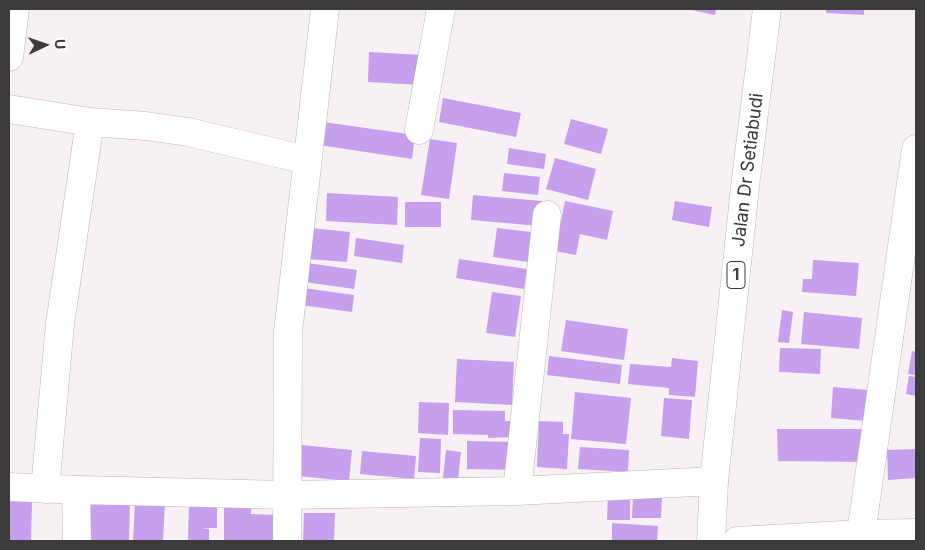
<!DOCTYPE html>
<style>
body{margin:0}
#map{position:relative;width:925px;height:550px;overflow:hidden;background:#f7f1f5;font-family:Inter,sans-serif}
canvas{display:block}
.frame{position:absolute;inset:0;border:10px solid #3c3a3b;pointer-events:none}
.north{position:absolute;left:20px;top:20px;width:50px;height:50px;-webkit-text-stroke:4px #fff;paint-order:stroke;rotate:87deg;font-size:14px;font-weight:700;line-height:20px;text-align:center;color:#3c3a3b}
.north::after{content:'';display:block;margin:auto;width:18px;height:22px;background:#3c3a3b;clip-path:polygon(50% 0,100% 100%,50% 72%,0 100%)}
</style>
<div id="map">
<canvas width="925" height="550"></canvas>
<div class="frame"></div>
<div class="north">U</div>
</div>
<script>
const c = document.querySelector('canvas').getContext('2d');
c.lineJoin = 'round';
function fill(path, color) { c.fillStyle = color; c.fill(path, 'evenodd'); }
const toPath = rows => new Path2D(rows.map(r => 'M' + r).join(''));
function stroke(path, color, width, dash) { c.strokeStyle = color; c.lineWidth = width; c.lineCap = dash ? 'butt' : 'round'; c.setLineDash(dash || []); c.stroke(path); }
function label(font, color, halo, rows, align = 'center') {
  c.font = font + ' Inter,sans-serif'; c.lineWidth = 4; c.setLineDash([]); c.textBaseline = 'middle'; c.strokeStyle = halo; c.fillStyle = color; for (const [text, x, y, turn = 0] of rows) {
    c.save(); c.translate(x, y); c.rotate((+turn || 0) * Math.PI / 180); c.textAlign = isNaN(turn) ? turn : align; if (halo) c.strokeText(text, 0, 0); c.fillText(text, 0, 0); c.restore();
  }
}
const building = toPath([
 [687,9,716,9,715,15],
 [826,9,864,9,864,15,826,13],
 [369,52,423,55,422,85,368,82],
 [443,98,521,113,516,137,439,122],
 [571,119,608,129,601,154,564,144],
 [323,122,415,135,412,159,319,145],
 [430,139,457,143,449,199,421,195],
 [509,148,546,154,544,169,507,164],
 [555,158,596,169,588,200,546,189],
 [504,173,540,177,538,195,502,191],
 [327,193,398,197,397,225,326,221],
 [473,195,542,201,540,226,471,220],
 [565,201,613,211,607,240,580,234,576,255,555,251],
 [675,201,712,207,709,227,672,220],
 [405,202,441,202,441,227,405,227],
 [311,228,350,232,347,262,308,259],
 [497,228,531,232,528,262,493,257],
 [356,238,404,245,402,263,354,256],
 [459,259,527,269,524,289,456,278],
 [813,260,859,263,856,296,802,292,803,279,812,279],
 [307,263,357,270,354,289,305,282],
 [303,288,354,295,352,312,301,305],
 [492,292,521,296,515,337,486,333],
 [782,310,793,312,789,343,778,342],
 [804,312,862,318,859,349,801,344],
 [566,320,628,329,624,360,561,351],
 [780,348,821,349,820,374,779,372],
 [912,351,916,352,916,375,908,374],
 [549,356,622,365,620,384,547,375],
 [672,358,698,361,695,397,669,395,669,388,628,384,630,364,671,367],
 [457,359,514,362,512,405,455,402],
 [909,376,916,377,916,396,906,394],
 [833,387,869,390,867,421,831,418],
 [575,392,631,398,626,444,571,439],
 [664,398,692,400,689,439,661,436],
 [419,402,449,403,448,435,418,433],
 [453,410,505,411,505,421,513,421,513,437,488,438,488,435,453,434],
 [539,421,563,422,563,434,569,434,567,469,537,467],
 [777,429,864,429,865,462,778,461],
 [420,438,441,439,440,473,418,472],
 [467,441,518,442,517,470,467,469],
 [301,445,352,450,349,481,298,476],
 [580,447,629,450,628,472,578,469],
 [916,449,916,478,888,480,887,450],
 [446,450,461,452,458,480,443,478],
 [362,451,416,456,414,479,360,474],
 [608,492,630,492,630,520,607,520],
 [633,496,662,496,661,518,632,518],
 [83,498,130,499,129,541,83,541],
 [9,499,32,500,31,541,9,541],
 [135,501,165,502,163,541,133,541],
 [189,501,217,502,217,528,202,528,209,529,209,541,188,541],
 [224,501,251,502,251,514,277,515,276,541,224,541],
 [304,513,335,513,334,541,303,541],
 [612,523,658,526,657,541,612,541]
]);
const street = toPath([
 [9,57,15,9],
 [9,109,90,122,60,324,45,489],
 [90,122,146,126,188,132,307,160],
 [419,130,441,9],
 [9,487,80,490,286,495,517,491,714,481],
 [76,490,77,541],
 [517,491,547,215],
 [861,534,916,149],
 [287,541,288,332,325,9]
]);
const secondary = toPath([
 [737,541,861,534,916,533]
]);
const highway = toPath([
 [711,541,714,481,746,178,767,9]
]);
const shields = [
 [736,275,18]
];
const shieldNames = [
 ["1",736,275]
];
const streetNames = [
 ["Jalan Dr Setiabudi",748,170,-83]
];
fill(building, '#c69fed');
stroke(street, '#bbb5b8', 29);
stroke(secondary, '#bbb5b8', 29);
stroke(highway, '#bbb5b8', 29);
stroke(street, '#fff', 28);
stroke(secondary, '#fff', 28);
stroke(highway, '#fff', 28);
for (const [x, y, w] of shields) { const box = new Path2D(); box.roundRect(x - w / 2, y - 13.5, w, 27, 4); c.fillStyle = '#fff'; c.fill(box); stroke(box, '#3c3a3b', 1); }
label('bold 16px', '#3c3a3b', null, shieldNames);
label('18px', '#3c3a3b', '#fff', streetNames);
</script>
